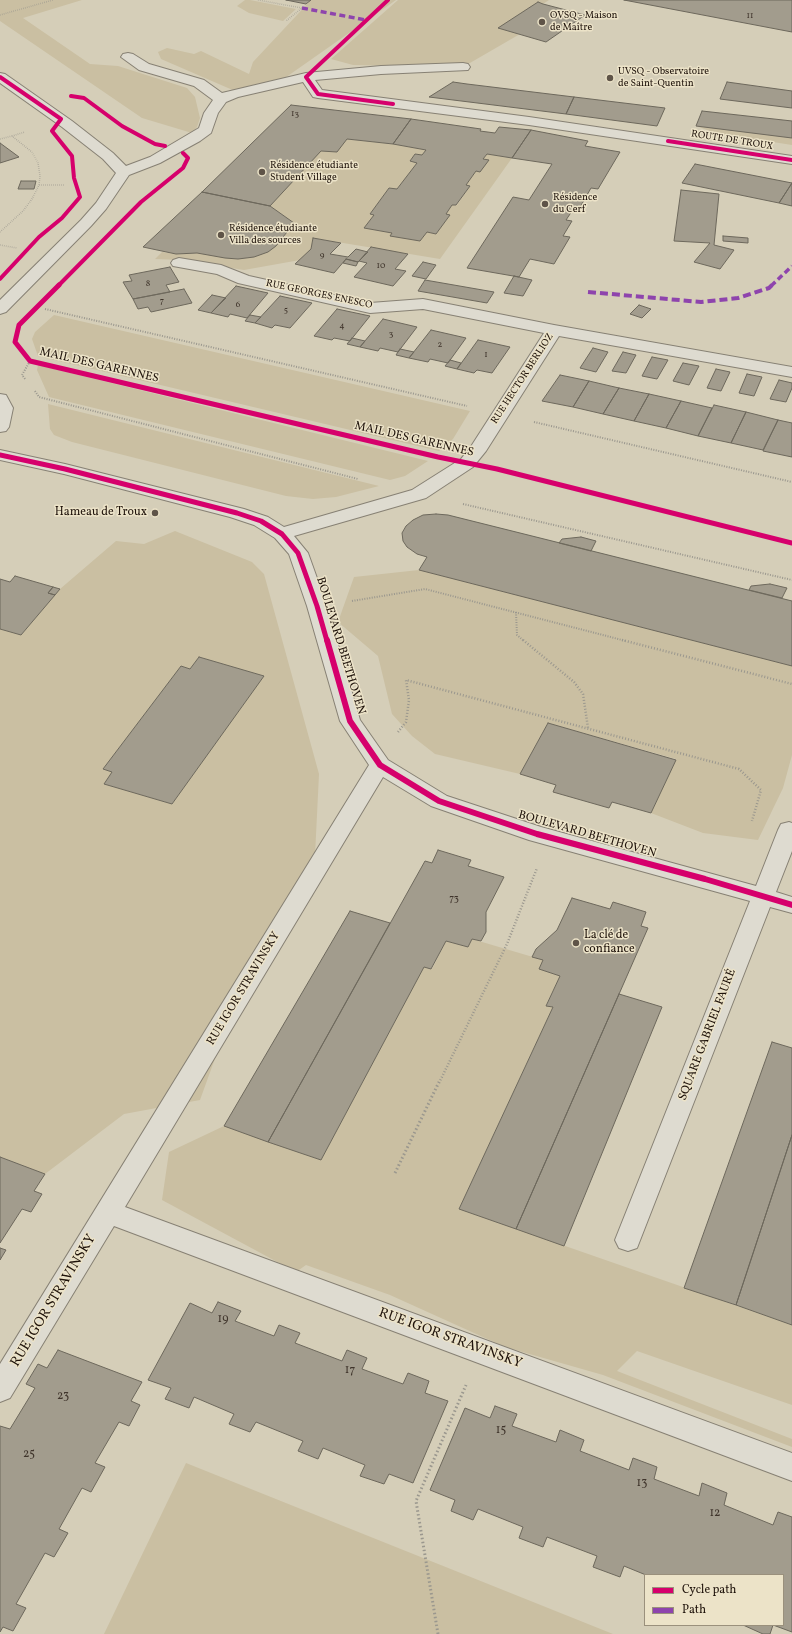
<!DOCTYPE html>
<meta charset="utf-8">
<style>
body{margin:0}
#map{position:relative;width:792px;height:1634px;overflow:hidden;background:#d5ceb8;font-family:Vollkorn,serif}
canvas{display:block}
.legend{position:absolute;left:644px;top:1574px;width:140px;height:52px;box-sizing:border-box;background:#ece3c8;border:1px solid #9a907c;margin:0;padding:5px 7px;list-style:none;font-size:12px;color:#1f130b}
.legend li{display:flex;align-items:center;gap:8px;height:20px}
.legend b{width:20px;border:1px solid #9a907c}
</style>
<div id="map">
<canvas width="792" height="1634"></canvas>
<ul class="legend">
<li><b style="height:5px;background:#d6006c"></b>Cycle path</li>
<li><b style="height:5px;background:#8e44ad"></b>Path</li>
</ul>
</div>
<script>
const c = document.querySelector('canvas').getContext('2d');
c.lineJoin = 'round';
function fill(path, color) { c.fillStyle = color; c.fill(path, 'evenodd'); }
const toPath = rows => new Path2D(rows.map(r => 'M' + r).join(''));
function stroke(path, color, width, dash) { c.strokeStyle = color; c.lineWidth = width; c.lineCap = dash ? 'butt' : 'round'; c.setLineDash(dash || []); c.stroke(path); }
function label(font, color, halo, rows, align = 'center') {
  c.font = font + ' Vollkorn,serif'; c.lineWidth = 3; c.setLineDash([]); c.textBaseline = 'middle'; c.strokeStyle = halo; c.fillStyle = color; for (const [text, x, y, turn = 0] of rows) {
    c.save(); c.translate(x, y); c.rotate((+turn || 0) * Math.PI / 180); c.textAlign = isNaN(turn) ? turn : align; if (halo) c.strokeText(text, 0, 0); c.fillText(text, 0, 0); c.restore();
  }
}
const green = toPath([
 [0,0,82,0,23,18,90,64,118,66,187,88,195,97,200,118,197,127,192,133,142,118,0,21],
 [245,0,250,0,296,9,283,21,249,13,237,6],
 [311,0,396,0,282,80,235,91,161,59,158,52,167,48,194,54,201,51,249,74,253,62],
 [398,0,549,0,543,4,538,2,499,28,520,34,463,67,353,65,331,59],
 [696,126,792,138,792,145,715,133],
 [347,139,393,144,426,150,422,155,415,154,410,161,417,163,397,189,389,188,370,214,374,215,364,228,392,233,391,236,420,241,427,232,436,234,450,215,446,214,452,205,457,205,470,186,466,185,476,171,489,160,483,159,487,154,512,158,440,259,313,238,311,249,300,260,244,270,182,260,155,259,162,252,176,254,197,253,238,259,254,257,268,252,276,246,294,223,270,206,319,151,335,152],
 [54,315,470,411,453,439,439,451,38,356,32,339,35,332],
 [38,365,428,461,405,476,390,480,49,397,37,370],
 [48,404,379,486,336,497,313,499,286,496,72,442,54,435,50,429],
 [175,531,252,562,264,574,319,774,313,896,252,956,200,1100,124,1114,45,1174,0,1157,0,629,21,635,60,589,116,541,144,544],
 [199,657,264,676,172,804,104,784,112,772,103,769,181,666,190,669],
 [419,570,792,666,792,755,783,788,758,840,703,833,651,813,676,759,548,723,520,774,435,754,412,736,392,714,378,656,338,622,354,577],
 [472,939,543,960,539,969,560,976,546,1005,553,1007,459,1209,792,1325,792,1405,637,1351,617,1371,792,1439,792,1447,603,1375,505,1347,390,1295,306,1265,296,1272,162,1200,169,1152,224,1126,321,1160,424,967,432,969,446,941,468,947],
 [186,1463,613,1634,104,1634]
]);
const building = toPath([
 [286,0,311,0,306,4,286,0],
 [624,0,792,0,792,32,624,0],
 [538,2,543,4,585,15,546,42,498,28,538,2],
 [453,82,467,84,574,97,566,114,429,97,453,82],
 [727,82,792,91,792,108,720,99,727,82],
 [574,97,665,108,657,126,566,114,574,97],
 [291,105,411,119,393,144,347,139,337,152,321,151,270,206,202,192,291,105],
 [702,111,792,121,792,138,696,126,702,111],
 [411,119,481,129,480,131,495,133,499,127,531,130,512,158,487,154,483,159,489,160,480,172,476,171,466,185,470,186,456,205,452,205,446,214,450,215,436,234,427,232,420,241,390,236,392,233,364,228,374,215,370,214,389,188,397,189,417,163,410,161,415,154,422,155,426,150,393,144,411,119],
 [531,130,588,141,585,146,620,152,598,189,591,188,579,209,574,208,566,220,572,221,563,236,570,237,554,264,530,259,519,277,467,268,513,197,529,200,552,164,512,158,531,130],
 [0,143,19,157,0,163,0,143],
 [695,164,792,183,779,203,682,183,695,164],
 [21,181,36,181,34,189,18,189,21,181],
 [792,183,792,206,779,203,792,183],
 [681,190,719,194,714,245,734,250,720,269,694,262,710,243,674,241,681,190],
 [202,192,270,206,294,223,276,246,268,252,254,257,238,259,225,258,197,253,176,254,143,247,202,192],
 [723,236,748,238,748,243,723,241,723,236],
 [313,238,341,243,330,254,348,257,356,249,368,252,358,262,346,259,334,273,295,264,311,249,313,238],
 [371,247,408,254,395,269,406,271,393,286,354,277,367,263,359,261,371,247],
 [346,259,358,262,356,266,343,263,346,259],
 [423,262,436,265,426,279,412,276,423,262],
 [170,267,179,282,166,285,170,292,133,299,123,282,132,281,129,275,170,267],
 [514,276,532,280,523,296,504,293,514,276],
 [425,280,494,292,487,303,418,291,425,280],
 [236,286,268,293,247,318,230,314,228,317,211,313,236,286],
 [184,289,192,303,151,312,148,307,138,309,133,299,184,289],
 [212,295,226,298,211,313,198,310,212,295],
 [280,296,312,303,290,328,275,325,272,328,255,323,280,296],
 [639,305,651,309,642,318,630,314,639,305],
 [337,309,370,316,350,341,334,338,332,340,314,336,337,309],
 [250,315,261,317,255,323,245,321,250,315],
 [383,319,417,327,398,352,380,348,378,351,360,347,383,319],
 [431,330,466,338,448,363,430,359,428,362,409,358,431,330],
 [352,338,365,341,360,347,347,344,352,338],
 [478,340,510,347,492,373,477,370,474,373,457,369,478,340],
 [593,348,608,352,596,372,580,368,593,348],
 [400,349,414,352,409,358,396,355,400,349],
 [623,352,636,355,626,373,612,371,623,352],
 [652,357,668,360,657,379,642,376,652,357],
 [450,360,461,363,457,369,445,366,450,360],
 [683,363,699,366,689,385,673,381,683,363],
 [716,369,730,372,721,391,707,388,716,369],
 [747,374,762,377,754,396,739,393,747,374],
 [560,375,589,381,573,407,542,401,560,375],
 [779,380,792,383,792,388,786,402,770,399,779,380],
 [589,381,619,388,603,414,573,407,589,381],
 [619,388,649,394,634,421,603,414,619,388],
 [649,394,681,401,666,428,634,421,649,394],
 [681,401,712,408,698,436,666,428,681,401],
 [714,405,746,412,731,443,698,436,714,405],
 [746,412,778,420,763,450,731,443,746,412],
 [778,420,792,423,792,457,763,451,778,420],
 [436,514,448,515,792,601,792,666,419,570,427,557,417,554,407,547,403,541,402,533,406,526,413,520,423,515,436,514],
 [581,537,596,541,591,551,559,543,562,539,581,537],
 [15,576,53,587,48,593,55,595,21,635,0,629,0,579,10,582,15,576],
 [770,584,787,588,782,598,749,590,751,586,770,584],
 [53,587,60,589,55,595,48,593,53,587],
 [199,657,264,676,172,804,104,784,112,772,103,769,181,666,190,669,199,657],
 [548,723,676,760,651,813,612,802,609,808,553,792,556,785,520,774,548,723],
 [438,850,471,860,468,866,504,877,486,912,486,932,481,941,472,939,468,947,446,941,431,969,424,967,321,1160,268,1142,425,861,432,863,438,850],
 [572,898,610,909,613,902,646,912,641,926,648,928,516,1229,459,1209,553,1007,546,1006,560,976,539,969,543,960,532,957,536,949,557,930,572,898],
 [350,911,390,923,268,1142,224,1126,350,911],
 [619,994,662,1007,564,1246,516,1229,619,994],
 [772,1042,792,1048,792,1135,736,1305,684,1288,772,1042],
 [792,1135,792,1325,736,1305,792,1135],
 [0,1157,45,1174,34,1191,42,1194,31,1212,22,1209,0,1243,0,1157],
 [0,1248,6,1250,0,1260,0,1248],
 [218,1302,241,1311,235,1321,274,1336,279,1325,300,1333,295,1343,342,1361,347,1350,367,1358,362,1369,403,1384,408,1373,429,1381,425,1393,448,1401,413,1483,389,1474,384,1484,360,1476,365,1465,323,1448,318,1459,298,1451,303,1441,256,1422,250,1432,229,1424,234,1414,194,1397,189,1408,165,1399,171,1388,148,1380,190,1303,212,1313,218,1302],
 [58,1350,142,1382,131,1401,140,1405,129,1426,119,1422,95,1463,105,1467,91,1492,82,1488,59,1529,68,1533,54,1557,45,1553,16,1604,26,1608,13,1631,3,1627,0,1632,0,1426,10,1429,35,1388,26,1384,38,1364,47,1368,58,1350],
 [495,1406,517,1414,512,1426,556,1442,560,1430,584,1440,580,1451,629,1470,633,1458,657,1467,654,1479,699,1496,702,1483,727,1493,724,1505,773,1525,778,1512,792,1517,792,1632,773,1625,783,1625,783,1575,646,1575,624,1566,620,1577,593,1567,597,1556,547,1537,543,1547,519,1538,523,1527,478,1509,473,1520,451,1511,455,1500,430,1490,465,1408,490,1418,495,1406],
 [743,1625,773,1625,770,1634,763,1634,743,1625]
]);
const pathFar3 = toPath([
 [258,0,302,8,286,21],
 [0,15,53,0],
 [12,136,25,132],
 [0,139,12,136,32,152,38,163,40,176,39,185,32,199,23,211,0,232],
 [39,185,65,185],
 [0,245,17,248]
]);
const pathFar2 = toPath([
 [45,309,467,406],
 [25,379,22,375,30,361],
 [35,391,39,397,358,479],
 [534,422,792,482],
 [463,504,792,580],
 [352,601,425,589,626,641],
 [516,612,517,635,524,641]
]);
const pathFar1 = toPath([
 [523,640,574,682,583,694,588,728],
 [622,640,792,684],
 [398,732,406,722,409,700,406,680,739,769,761,790,752,821],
 [439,1083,507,944,537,868]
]);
const path = toPath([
 [395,1173,439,1082],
 [438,1634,416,1501,466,1385]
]);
const minor = toPath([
 [128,53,133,54,149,64,204,80,222,93,306,73,381,66,463,63,468,64,470,67,468,70,381,74,315,80,322,90,529,117,792,156,792,164,529,125,318,98,313,97,303,82,238,97,226,102,218,113,211,133,200,141,160,163,129,175,106,209,91,226,6,312,0,314,0,300,81,220,96,203,116,173,103,159,62,127,0,83,0,73,5,74,72,121,113,153,126,166,150,157,199,128,204,113,213,100,194,86,139,70,121,57,123,54,128,53],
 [179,258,221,265,249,276,370,303,423,299,554,325,792,367,792,377,559,336,486,451,473,467,426,498,294,536,308,553,327,606,360,720,388,760,447,796,541,827,756,886,778,830,781,824,789,822,792,823,792,851,776,892,792,897,792,913,770,907,637,1248,628,1251,619,1248,615,1240,750,901,529,840,431,806,383,777,125,1207,792,1453,792,1481,114,1226,10,1398,0,1402,0,1364,369,765,340,721,307,606,289,554,275,538,254,525,230,517,64,474,0,460,0,450,65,464,244,509,268,517,284,527,412,490,461,459,470,448,544,333,423,309,370,313,238,283,217,274,173,266,171,263,173,260,179,258],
 [0,394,6,395,13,408,9,427,6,431,0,432,0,394]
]);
const quietFar1 = toPath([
 [302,8,366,20],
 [771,286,792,266]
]);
const quiet = toPath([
 [588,292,701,302,738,298,769,288,772,285]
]);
const cyclewayFar2 = toPath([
 [388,0,306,77,318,94,393,104],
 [0,77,61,119,52,131,72,156,74,178,80,197,62,218,39,237,0,279],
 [71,96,84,98,122,126,155,144,165,146],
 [668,141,792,160],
 [58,286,141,202,183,168,188,158,183,153]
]);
const cyclewayFar1 = toPath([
 [59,285,19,325,15,342,30,361,438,457,497,469,792,543],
 [0,455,65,469,237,513,261,521,282,534,298,553,317,606,327,641]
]);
const cycleway = toPath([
 [327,640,350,721,380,765,439,801,537,834,705,879,792,905]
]);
const markers = [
 [542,22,4,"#5f5448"],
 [610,78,4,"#5f5448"],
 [262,172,4,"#5f5448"],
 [545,204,4,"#5f5448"],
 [221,235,4,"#5f5448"],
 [155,513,4,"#5f5448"],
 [576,943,4,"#5f5448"]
];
const farNumbernames = [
 ["11",750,16],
 ["13",295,114],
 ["9",322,256],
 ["10",381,266],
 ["8",148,284],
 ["7",162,301],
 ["6",238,305],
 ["5",286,310],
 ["4",342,326],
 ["3",391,334],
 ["2",440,345],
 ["1",486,355]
];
const farPoinames = [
 ["OVSQ - Maison",550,16],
 ["de Maître",550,28],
 ["UVSQ - Observatoire",618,72],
 ["de Saint-Quentin",618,84],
 ["Résidence étudiante",270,166],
 ["Student Village",270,178],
 ["Résidence",553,198],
 ["du Cerf",553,210],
 ["Résidence étudiante",229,229],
 ["Villa des sources",229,241]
];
const farStreetnames = [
 ["ROUTE DE TROUX",732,141,9],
 ["RUE GEORGES ENESCO",319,295,12],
 ["RUE HECTOR BERLIOZ",523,379,-57]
];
const numberNames = [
 ["73",454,899]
];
const streetNames = [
 ["MAIL DES GARENNES",99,366,13],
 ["MAIL DES GARENNES",414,440,13],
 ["BOULEVARD BEETHOVEN",340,646,73],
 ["BOULEVARD BEETHOVEN",587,835,16],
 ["RUE IGOR STRAVINSKY",244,989,-59],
 ["SQUARE GABRIEL FAURÉ",708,1035,-69]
];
const poiNames = [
 ["Hameau de Troux",147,513],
 ["La clé de",584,936,"left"],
 ["confiance",584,950,"left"]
];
const nearNumbernames = [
 ["19",223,1320],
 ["17",350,1371],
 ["23",63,1397],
 ["15",501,1431],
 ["25",29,1455],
 ["13",642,1484],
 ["12",715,1514]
];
const nearStreetnames = [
 ["RUE IGOR STRAVINSKY",54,1301,-59],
 ["RUE IGOR STRAVINSKY",450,1339,20]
];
fill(green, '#cabfa2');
fill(building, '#a29c8d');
stroke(building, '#6d685c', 1);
stroke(minor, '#878174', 2);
stroke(pathFar3, '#9a978e', 1.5, [0.5, 1.5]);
stroke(pathFar2, '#9a978e', 2, [1, 1.5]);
stroke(pathFar1, '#9a978e', 2.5, [1, 2]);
stroke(path, '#9a978e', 3, [1.5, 2.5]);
fill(minor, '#dedbd0');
stroke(quietFar1, '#8e44ad', 3.5, [6, 3.5]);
stroke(quiet, '#8e44ad', 4, [8, 4]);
stroke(cyclewayFar2, '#d6006c', 4);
stroke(cyclewayFar1, '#d6006c', 5);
stroke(cycleway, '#d6006c', 6);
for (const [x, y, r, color] of markers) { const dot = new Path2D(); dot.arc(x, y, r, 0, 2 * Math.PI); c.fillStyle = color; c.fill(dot); stroke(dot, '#ece3c8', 1.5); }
label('9px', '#40352c', null, farNumbernames);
label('10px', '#1f130b', '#ece3c8', farPoinames, 'left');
label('10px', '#1f130b', '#ece3c8', farStreetnames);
label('10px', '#40352c', null, numberNames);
label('12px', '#1f130b', '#ece3c8', streetNames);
label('12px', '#1f130b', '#ece3c8', poiNames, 'right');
label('12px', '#40352c', null, nearNumbernames);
label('14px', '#1f130b', '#ece3c8', nearStreetnames);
</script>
